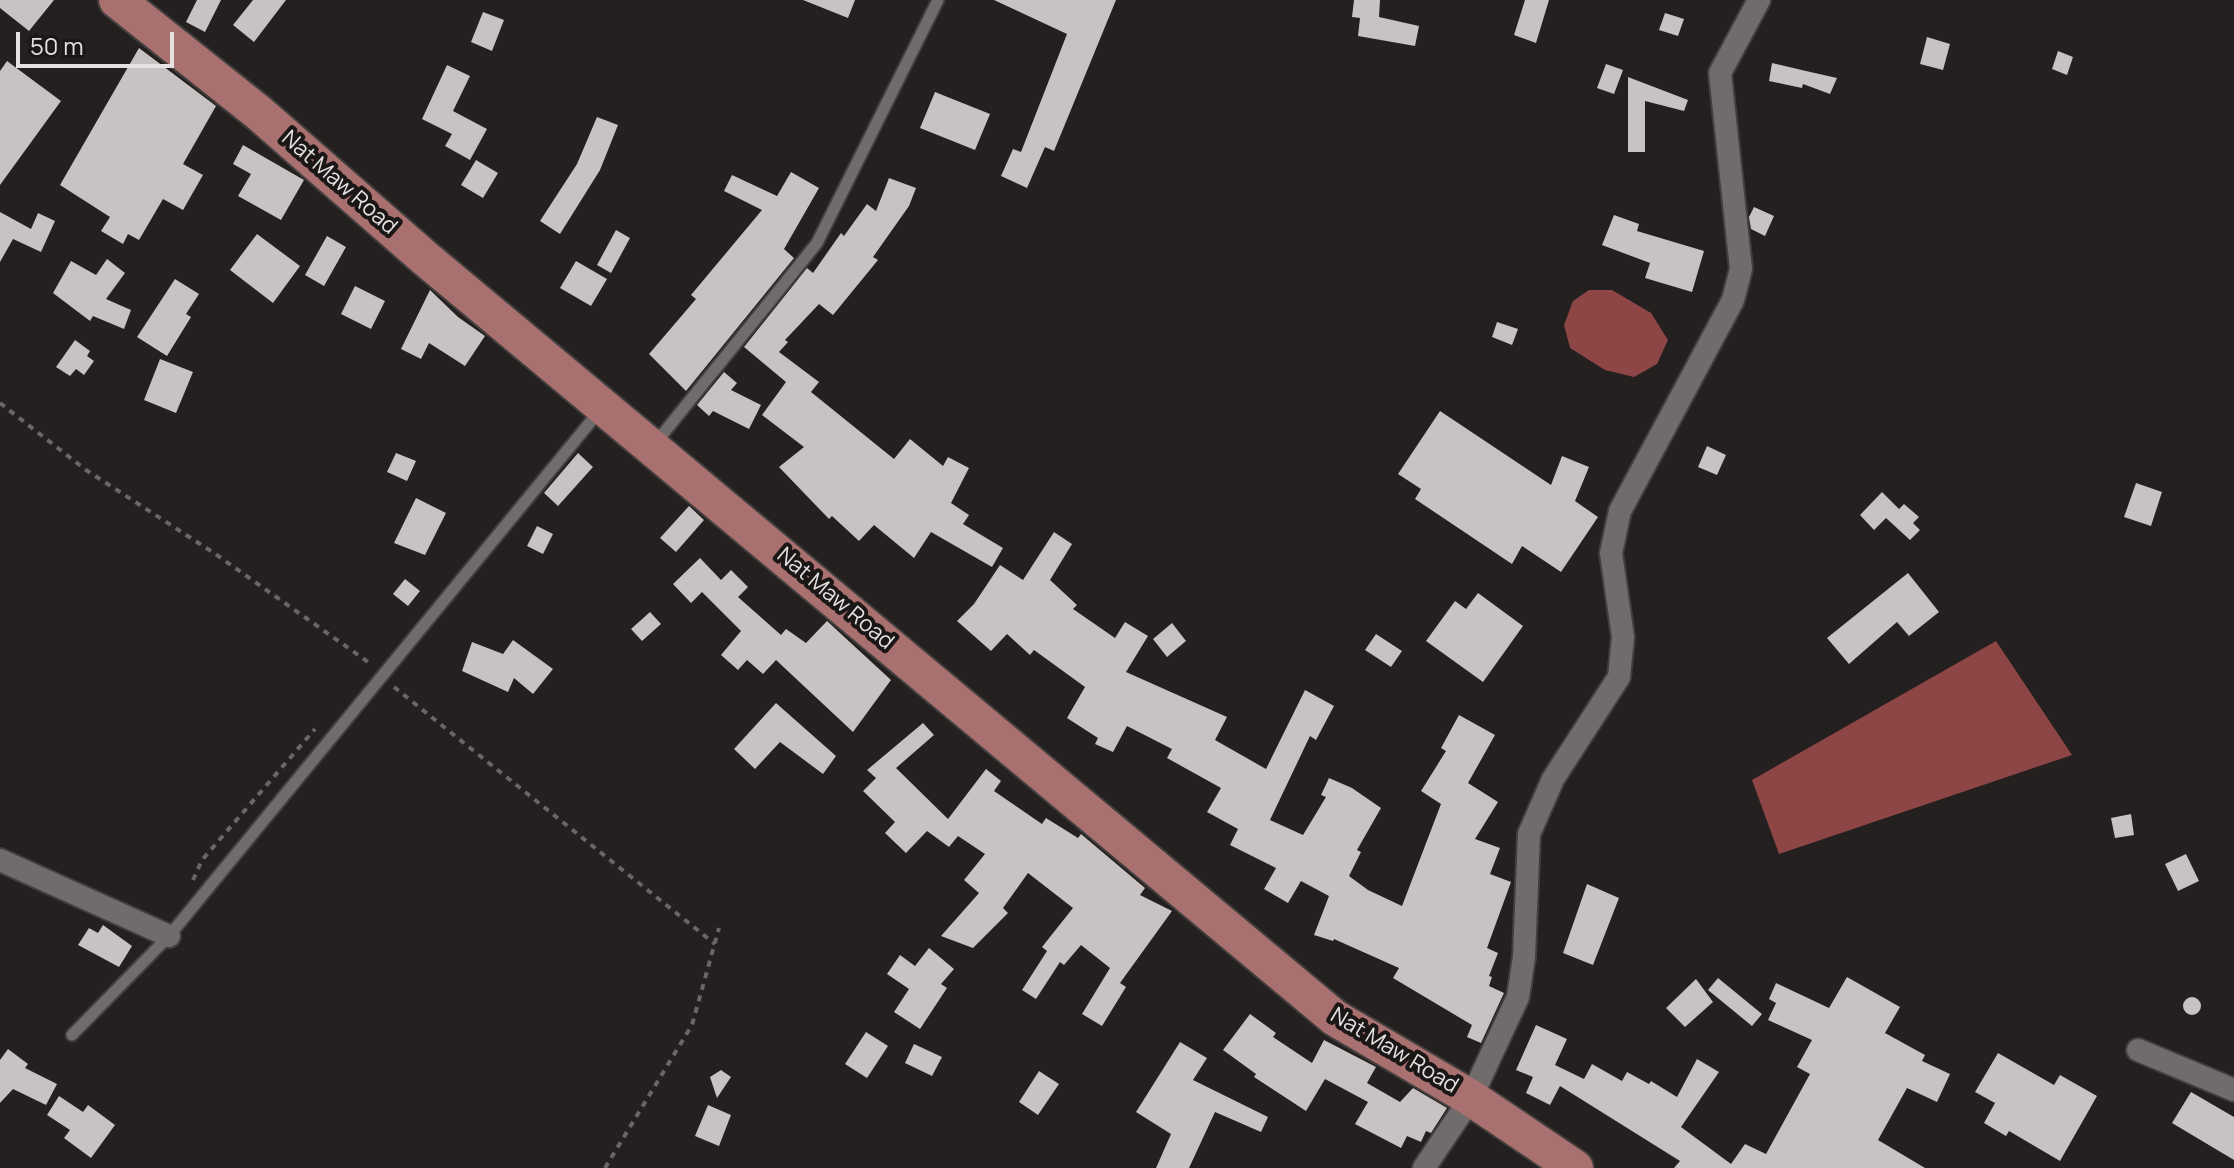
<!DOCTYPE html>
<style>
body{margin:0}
#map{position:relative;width:2234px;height:1168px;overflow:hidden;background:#242020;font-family:Manrope,sans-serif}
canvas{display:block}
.scale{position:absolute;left:16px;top:32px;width:158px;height:36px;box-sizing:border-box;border:4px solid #e4e1e1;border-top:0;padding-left:10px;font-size:24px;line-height:28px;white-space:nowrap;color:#e4e1e1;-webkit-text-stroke:6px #1a1716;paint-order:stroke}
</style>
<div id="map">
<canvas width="2234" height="1168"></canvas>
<div class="scale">50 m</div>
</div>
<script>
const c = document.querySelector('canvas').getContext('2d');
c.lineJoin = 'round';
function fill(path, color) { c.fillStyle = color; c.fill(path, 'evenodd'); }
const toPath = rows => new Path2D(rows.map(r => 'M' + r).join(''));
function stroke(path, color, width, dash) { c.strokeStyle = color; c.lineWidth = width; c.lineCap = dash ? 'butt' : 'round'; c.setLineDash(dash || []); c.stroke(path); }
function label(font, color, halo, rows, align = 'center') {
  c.font = font + ' Manrope,sans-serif'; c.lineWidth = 8; c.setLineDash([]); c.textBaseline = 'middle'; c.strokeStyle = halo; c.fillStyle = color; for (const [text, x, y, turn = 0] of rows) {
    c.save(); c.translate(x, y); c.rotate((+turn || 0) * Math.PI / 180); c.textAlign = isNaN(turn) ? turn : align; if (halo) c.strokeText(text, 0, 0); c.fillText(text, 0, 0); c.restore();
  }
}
const water = toPath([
 [1589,290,1612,290,1651,313,1668,340,1657,364,1634,377,1605,370,1570,348,1564,325,1573,301],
 [1996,641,2072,755,1779,854,1752,780]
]);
const building = toPath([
 [0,0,54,0,29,31,0,8],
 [197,0,221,0,205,32,186,22],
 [253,0,286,0,254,42,233,25],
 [803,0,855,0,848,18],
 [994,0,1116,0,1054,151,1045,147,1027,188,1001,176,1013,149,1021,152,1067,34],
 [1354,0,1380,0,1379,17,1419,26,1415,46,1358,36,1360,18,1352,17],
 [1525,0,1549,0,1536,43,1514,35],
 [483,12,504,20,492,51,471,42],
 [1665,13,1684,19,1678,36,1659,30],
 [1927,37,1950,44,1943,70,1920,64],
 [139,48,216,106,183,164,203,175,183,210,163,199,139,240,128,234,123,244,101,231,110,217,60,185],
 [2058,51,2073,57,2067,75,2052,69],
 [7,61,61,101,0,185,0,71],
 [1772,63,1806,71,1837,78,1830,94,1803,84,1802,88,1769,81],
 [1606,64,1623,70,1614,94,1597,88],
 [447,65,470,76,453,111,487,129,470,160,445,146,452,134,422,119],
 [1628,77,1688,100,1684,111,1645,101,1645,152,1628,152],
 [935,92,990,114,975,150,920,128],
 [597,117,618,125,600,170,560,234,540,221,577,164],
 [243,145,304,180,281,220,238,196,251,174,233,164],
 [476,160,498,173,483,198,461,185],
 [791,172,819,188,784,249,794,258,686,391,649,354,696,299,691,295,762,210,724,191,732,175,777,196],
 [889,178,916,188,909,206,873,257,878,260,833,315,819,304,785,340,788,342,779,352,819,382,811,392,894,459,910,439,943,466,948,457,969,468,951,503,969,515,963,524,1003,548,992,567,931,532,914,558,874,525,859,541,832,516,829,519,779,467,804,447,762,415,786,382,744,347,807,268,813,273,841,233,844,236,867,204,876,211],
 [1754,207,1774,216,1765,236,1751,229,1749,217],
 [0,212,31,229,38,213,55,221,41,252,13,239,0,262],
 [1614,215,1639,224,1637,231,1704,251,1692,292,1645,278,1650,263,1602,245],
 [616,230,630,238,611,273,597,265],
 [257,234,300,266,273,303,230,270],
 [327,236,346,247,324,286,305,275],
 [107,259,125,273,106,299,131,310,124,329,93,316,90,321,53,293,71,261,96,275],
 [576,261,607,279,591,306,560,288],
 [175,279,199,294,186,314,191,317,167,356,137,337],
 [355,286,385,301,371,329,341,314],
 [430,290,458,317,485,336,465,366,429,343,421,359,401,349],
 [1497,322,1518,329,1512,345,1492,337],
 [75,340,90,351,87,356,94,361,84,375,76,369,70,376,56,367],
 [160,359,193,372,176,413,144,400],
 [724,372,737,383,731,390,761,405,749,429,713,411,709,416,697,405],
 [1440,411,1551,485,1562,456,1589,467,1575,501,1598,517,1561,572,1522,546,1512,564,1415,499,1421,489,1398,474],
 [1707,446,1726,455,1717,475,1698,467],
 [396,453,416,461,407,481,387,472],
 [578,453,593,467,558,506,544,493],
 [2136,483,2162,492,2151,526,2124,517],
 [1882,492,1899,509,1904,504,1919,517,1913,523,1920,530,1910,540,1886,518,1874,530,1860,515],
 [416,498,446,513,425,555,394,543],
 [689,506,704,520,676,552,660,538],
 [537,526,553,534,543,554,527,546],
 [1054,532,1072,544,1050,580,1077,605,1073,609,1115,638,1125,622,1148,636,1126,672,1227,717,1215,740,1266,769,1305,690,1334,706,1316,740,1310,736,1270,820,1303,835,1326,797,1321,795,1329,778,1352,788,1381,808,1357,850,1361,852,1349,876,1368,890,1402,906,1441,804,1421,791,1446,751,1441,748,1459,715,1495,735,1468,783,1498,802,1475,839,1500,848,1490,874,1511,882,1487,948,1498,953,1489,976,1492,977,1489,986,1504,993,1481,1043,1467,1037,1472,1025,1393,978,1399,968,1334,939,1333,941,1314,935,1329,896,1301,881,1288,903,1264,889,1276,868,1230,845,1238,829,1207,812,1221,788,1167,758,1172,749,1127,726,1113,752,1095,744,1098,738,1067,718,1085,687,1034,650,1030,655,1007,634,991,651,957,621,974,604,1000,565,1023,580],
 [700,558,721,580,731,570,748,587,738,597,781,635,786,629,806,643,827,621,891,680,853,732,776,660,763,674,747,660,738,670,721,655,741,631,702,592,691,603,673,584],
 [1908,573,1939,612,1909,636,1897,622,1849,664,1827,638],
 [405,579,420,591,408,606,393,594],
 [1478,593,1523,626,1483,682,1426,641,1455,601,1466,609],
 [650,612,661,624,642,641,631,629],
 [1172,623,1186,641,1167,657,1153,639],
 [1376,634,1402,651,1391,667,1365,650],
 [513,640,553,669,533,694,514,678,508,692,462,671,472,642,503,654],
 [776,703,836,756,823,774,780,742,755,769,734,749],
 [923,723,934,735,896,768,948,819,986,769,1001,781,994,791,1042,824,1046,818,1078,838,1081,834,1145,888,1140,895,1172,911,1120,983,1126,987,1102,1026,1082,1014,1110,968,1081,945,1064,965,1060,962,1036,999,1022,990,1047,951,1042,947,1073,908,1028,873,1003,908,1008,913,973,948,941,936,979,893,964,880,985,854,958,836,949,847,927,831,906,853,885,833,895,822,863,791,876,778,867,770],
 [2131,814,2134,835,2115,838,2111,818],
 [2186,854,2199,881,2178,891,2165,864],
 [1587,884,1619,898,1593,965,1563,953],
 [103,925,132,946,119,967,78,945,89,928,98,933],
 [929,948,954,969,941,984,947,988,920,1029,894,1012,909,989,887,974,900,955,915,966],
 [1847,977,1900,1007,1885,1033,1925,1055,1922,1061,1950,1074,1937,1102,1907,1088,1878,1140,1925,1168,1674,1168,1680,1161,1560,1086,1550,1105,1526,1093,1533,1077,1516,1070,1536,1025,1567,1039,1555,1065,1584,1079,1592,1064,1622,1081,1627,1072,1649,1084,1651,1081,1677,1097,1697,1059,1719,1072,1681,1127,1731,1164,1745,1144,1766,1154,1810,1074,1797,1067,1812,1040,1768,1020,1776,1003,1769,999,1776,983,1829,1008],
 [1718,978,1762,1014,1752,1026,1708,990],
 [1696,979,1713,1002,1685,1027,1666,1008],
 '2183 1006a9 9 0 1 1 18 0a9 9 0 1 1-18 0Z',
 [1250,1014,1276,1033,1273,1037,1312,1063,1324,1040,1376,1067,1367,1083,1400,1102,1413,1088,1447,1108,1431,1133,1426,1131,1421,1142,1407,1136,1401,1148,1355,1124,1368,1102,1325,1079,1306,1111,1254,1077,1256,1074,1223,1050],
 [866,1032,888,1046,867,1078,845,1064],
 [1180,1042,1207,1058,1193,1080,1268,1117,1261,1132,1215,1112,1189,1168,1156,1168,1171,1134,1136,1112],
 [914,1044,942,1057,932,1076,905,1063],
 [8,1049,28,1064,25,1068,57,1084,46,1105,13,1089,0,1103,0,1060],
 [1998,1053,2054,1085,2060,1075,2097,1096,2060,1161,2009,1131,2006,1136,1984,1123,1995,1103,1975,1092],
 [721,1070,731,1077,717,1098,710,1077],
 [1039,1071,1059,1084,1038,1115,1019,1102],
 [2191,1092,2234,1117,2234,1160,2172,1123],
 [59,1096,83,1112,88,1105,115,1125,91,1158,64,1138,70,1130,47,1115],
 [708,1105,731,1115,719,1146,695,1136]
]);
const path = toPath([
 [0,403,86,470,214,553,371,664],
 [394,687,715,944],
 [193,880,202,860,315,729],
 [605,1168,692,1025,719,928]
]);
const lane = toPath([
 [654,445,817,243,938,0],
 [72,1035,169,936,601,409]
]);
const street = toPath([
 [0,860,169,936],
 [2138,1050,2234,1090],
 [1424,1168,1471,1098,1518,997,1524,957,1529,834,1553,779,1619,677,1623,637,1611,553,1620,511,1733,300,1741,269,1720,73,1759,0]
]);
const primary = toPath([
 [117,0,259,113,426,259,1335,1018,1471,1098,1575,1168]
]);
const streetNames = [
 ["Nat Maw Road",339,183,41],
 ["Nat Maw Road",835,599,40],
 ["Nat Maw Road",1394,1051,31]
];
fill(water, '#8d4545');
fill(building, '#c8c2c2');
stroke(lane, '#413e3d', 15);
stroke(street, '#413e3d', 26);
stroke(primary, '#413e3d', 40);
stroke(path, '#6a6666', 4, [6, 6]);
stroke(lane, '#716c6c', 11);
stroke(street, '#716c6c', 22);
stroke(primary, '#a8706e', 36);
label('22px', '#e4e1e1', '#1a1716', streetNames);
</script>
